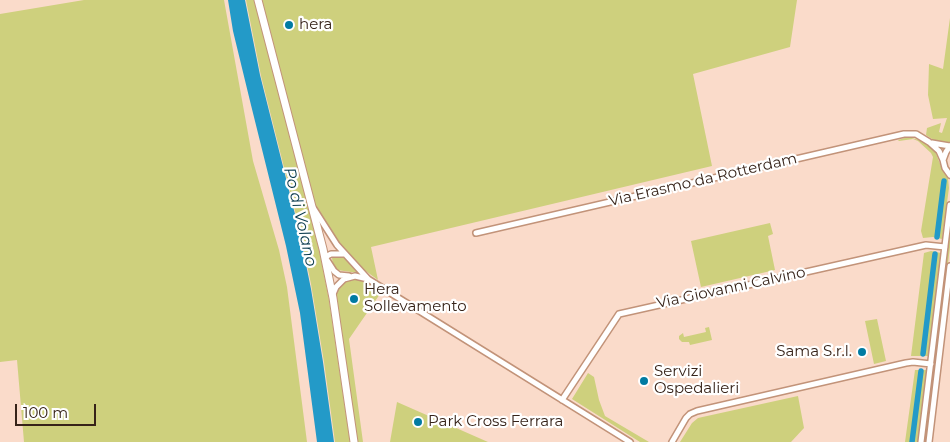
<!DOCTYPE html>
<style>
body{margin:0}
#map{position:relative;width:950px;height:442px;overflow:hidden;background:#fadbca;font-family:Montserrat,sans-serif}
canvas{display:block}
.scale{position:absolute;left:15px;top:404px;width:81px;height:22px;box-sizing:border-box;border:2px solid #362319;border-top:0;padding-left:6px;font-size:15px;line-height:18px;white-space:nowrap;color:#362319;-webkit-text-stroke:4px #fff;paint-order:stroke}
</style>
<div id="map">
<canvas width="950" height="442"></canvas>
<div class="scale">100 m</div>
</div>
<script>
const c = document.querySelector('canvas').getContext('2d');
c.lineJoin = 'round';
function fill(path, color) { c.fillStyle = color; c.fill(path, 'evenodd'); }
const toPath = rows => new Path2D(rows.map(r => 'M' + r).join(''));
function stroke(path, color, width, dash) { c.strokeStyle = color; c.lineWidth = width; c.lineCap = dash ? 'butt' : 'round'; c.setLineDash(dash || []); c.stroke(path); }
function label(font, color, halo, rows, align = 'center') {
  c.font = font + ' Montserrat,sans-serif'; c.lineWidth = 4.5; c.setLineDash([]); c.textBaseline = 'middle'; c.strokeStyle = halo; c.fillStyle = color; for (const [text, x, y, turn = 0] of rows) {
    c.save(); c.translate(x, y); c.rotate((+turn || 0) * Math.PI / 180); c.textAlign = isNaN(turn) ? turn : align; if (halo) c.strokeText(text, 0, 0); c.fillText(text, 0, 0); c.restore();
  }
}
const green = toPath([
 [84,0,224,0,253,161,279,250,287,287,307,442,24,442,17,360,0,362,0,14],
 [246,0,254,0,315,229,329,300,350,442,335,442,324,362,311,284,300,231,261,76],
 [262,0,797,0,790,47,693,74,712,166,371,247,378,280,363,269,337,241,315,205],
 [950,18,950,142,941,143,935,141,926,135,927,128,941,123,939,132,942,133,947,118,933,119,928,95,929,64,943,69],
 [908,137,923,141,935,151,942,169,948,178,949,188,942,239,933,237,923,238,921,231,933,157,931,153,918,141,913,139,899,141,898,140],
 [770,223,773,234,768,236,775,270,701,287,691,241],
 [950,225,950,247,926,442,924,442],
 [931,251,941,253,929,356,911,356,924,253],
 [337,256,345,258,358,273,337,270,333,265,332,258],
 [357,279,366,282,380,294,349,339,363,442,356,442,336,298,337,290,345,281],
 [877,319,886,361,874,364,865,321],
 [709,327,712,340,690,345,689,342,682,342,679,339,679,336,683,333,684,337,706,332,705,328],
 [915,370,927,370,919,442,905,442],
 [588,373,594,377,599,400,605,416,649,442,640,442,572,399],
 [798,396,804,428,791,442,680,442,692,423,698,418],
 [397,402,488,442,390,442]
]);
const water = toPath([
 [228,0,245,0,260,75,299,230,311,289,323,362,334,442,317,442,300,313,286,246,250,101,233,31]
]);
const canal = toPath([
 [937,237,944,181],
 [923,354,935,254],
 [912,442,921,371]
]);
const street = toPath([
 [932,143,950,146],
 [950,146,946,152,943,160,945,168,950,175],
 [314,209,337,245,368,279,630,442],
 [476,233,904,134,916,134,929,142,939,151,943,160],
 [344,254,331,254,325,257,334,271,339,275,349,276],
 [333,294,336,287,344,279,355,276,368,279],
 [562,400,619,314,926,245,945,247],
 [672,442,686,418,690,414,697,411,906,363,913,362,931,364],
 [921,442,950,205],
 [929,442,950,266]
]);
const secondary = toPath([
 [258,0,323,249,333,298,354,442]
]);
const markers = [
 [289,25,5,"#017ba2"],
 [354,299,5,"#017ba2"],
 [862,352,5,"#017ba2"],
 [644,381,5,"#017ba2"],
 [418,422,5,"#017ba2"]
];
const poiNames = [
 ["hera",299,25],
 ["Hera",364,290],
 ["Sollevamento",364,307],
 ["Sama S.r.l.",852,352,"right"],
 ["Servizi",654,372],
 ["Ospedalieri",654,389],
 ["Park Cross Ferrara",428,422]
];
const streetNames = [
 ["Via Erasmo da Rotterdam",703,180,-13],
 ["Via Giovanni Calvino",731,288,-12]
];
const waterNames = [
 ["Po di Volano",300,217,77]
];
fill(green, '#ced07d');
fill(water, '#239ac8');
stroke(canal, '#239ac8', 5.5);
stroke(street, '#c29379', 8);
stroke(secondary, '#c29379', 9);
stroke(street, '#fff', 5);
stroke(secondary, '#fff', 7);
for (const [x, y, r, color] of markers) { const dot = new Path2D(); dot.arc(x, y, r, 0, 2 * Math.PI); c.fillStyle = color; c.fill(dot); stroke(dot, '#fff', 2); }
label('15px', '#362319', '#fff', poiNames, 'left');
label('15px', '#362319', '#fff', streetNames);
label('italic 16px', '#093a4d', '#fff', waterNames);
</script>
